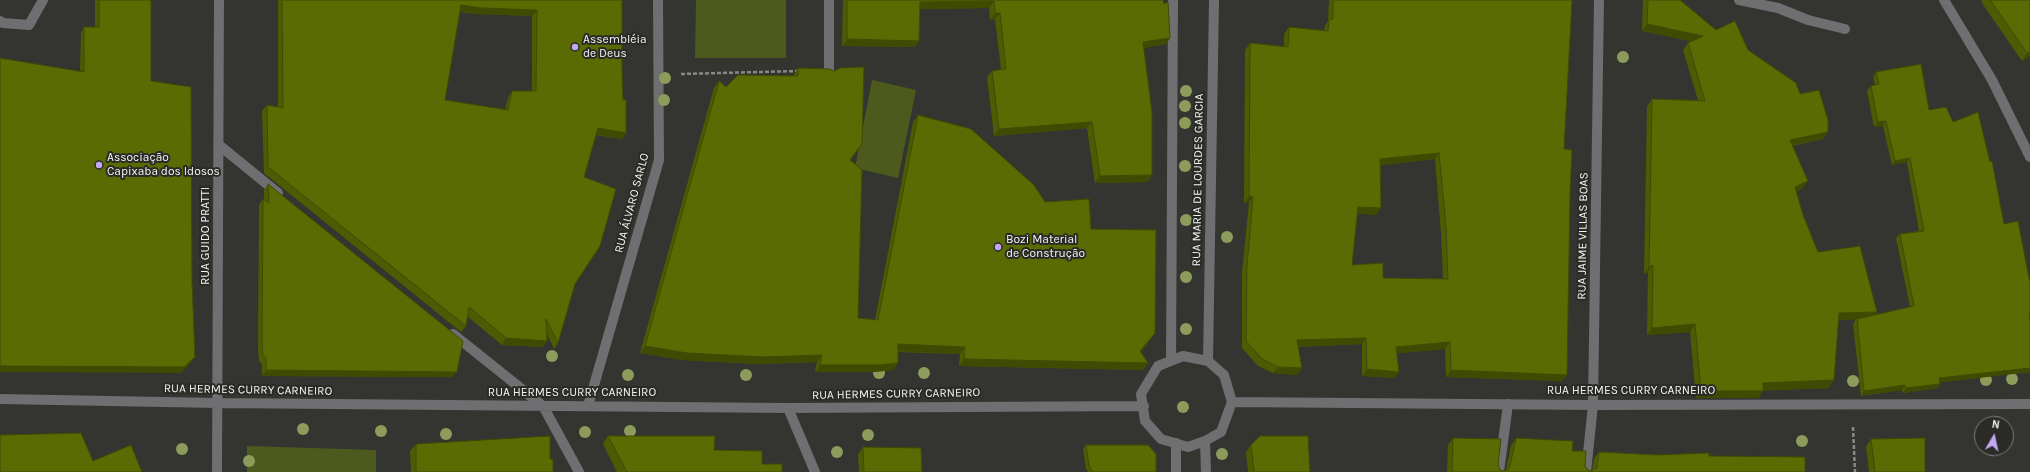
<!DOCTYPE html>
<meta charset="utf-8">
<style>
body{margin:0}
#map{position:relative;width:2030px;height:472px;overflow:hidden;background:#343530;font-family:Karla,sans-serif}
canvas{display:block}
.north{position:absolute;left:1974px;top:416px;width:40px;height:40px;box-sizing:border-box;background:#2a2b26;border:1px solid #7b7c78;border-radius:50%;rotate:9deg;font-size:11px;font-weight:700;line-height:16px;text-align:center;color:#f4f5f2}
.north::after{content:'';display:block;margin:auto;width:14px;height:18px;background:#c4a7f1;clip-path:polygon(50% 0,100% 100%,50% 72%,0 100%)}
</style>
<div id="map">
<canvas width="2030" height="472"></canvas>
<div class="north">N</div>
</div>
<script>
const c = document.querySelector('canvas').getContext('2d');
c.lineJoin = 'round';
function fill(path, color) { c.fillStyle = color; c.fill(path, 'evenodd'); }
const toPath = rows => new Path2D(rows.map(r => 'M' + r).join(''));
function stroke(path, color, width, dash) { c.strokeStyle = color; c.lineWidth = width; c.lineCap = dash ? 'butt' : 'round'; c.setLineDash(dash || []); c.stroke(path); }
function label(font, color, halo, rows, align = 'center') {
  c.font = font + ' Karla,sans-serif'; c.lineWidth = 4; c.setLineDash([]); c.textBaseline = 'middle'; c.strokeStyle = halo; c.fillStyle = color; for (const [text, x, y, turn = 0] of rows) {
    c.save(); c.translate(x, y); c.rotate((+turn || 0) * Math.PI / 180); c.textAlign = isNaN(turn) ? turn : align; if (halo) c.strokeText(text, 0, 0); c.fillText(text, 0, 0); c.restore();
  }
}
const green = toPath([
 [696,0,786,0,786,58,695,58],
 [872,80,916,90,898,178,855,168],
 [247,446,376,450,376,472,247,472]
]);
const path = toPath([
 [681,74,798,71],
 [1853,427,1855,472]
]);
const lane = toPath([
 [1739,0,1778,8,1808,20,1845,29],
 [0,21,3,23,29,25,43,0],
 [829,72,829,0],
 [1499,472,1508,404]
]);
const street = toPath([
 [1944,0,1992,80,2030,157],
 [219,145,278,193],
 [453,334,543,406,579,472],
 [1183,356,1208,361,1224,375,1232,402,1221,432,1205,441,1188,447,1161,439,1145,421,1141,394,1158,366,1183,356],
 [1171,361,1173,0],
 [1208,361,1214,0],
 [0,399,218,403,788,408,1144,406],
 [1232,402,1593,405,2030,404],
 [588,406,659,160,658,0],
 [788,408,815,472],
 [1205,441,1206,472],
 [1176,443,1176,472],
 [217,472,219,0],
 [1586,472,1593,405,1599,0]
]);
const trees = [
 [1623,57],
 [665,78],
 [1186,91],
 [664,100],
 [1185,106],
 [1185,123],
 [1185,166],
 [1186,220],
 [1227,237],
 [1186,277],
 [1186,329],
 [552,356],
 [879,373],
 [924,373],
 [628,375],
 [746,375],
 [2012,379],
 [1986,380],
 [1853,381],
 [1183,407],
 [303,429],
 [381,431],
 [630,431],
 [585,432],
 [446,434],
 [868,435],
 [1802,441],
 [182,449],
 [837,452],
 [1222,454],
 [249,461]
];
const wall = toPath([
 [95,0,151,0,151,81,191,362,181,373,80,72,81,33,84,27,95,27],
 [278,0,622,0,622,72,623,100,626,133,622,139,596,135,584,177,575,284,558,343,554,349,547,334,547,341,542,347,502,345,467,316,466,326,461,332,264,173,262,111,267,105,278,108],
 [460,12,476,14,532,16,532,91,512,91,508,98,505,110,445,100],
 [843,0,1163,0,1164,4,1170,38,1166,44,1143,48,1152,175,1147,182,1095,183,1087,128,994,136,987,77,992,71,1001,69,995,19,990,20,989,8,920,9,919,41,915,47,842,46],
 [1329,0,1572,0,1564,149,1570,194,1567,375,1562,381,1446,377,1445,349,1397,353,1399,372,1394,378,1362,376,1362,344,1298,347,1298,375,1273,373,1258,366,1242,348,1242,272,1249,203,1244,203,1245,50,1250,43,1284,47,1284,34,1289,27,1324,31,1325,26,1328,21],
 [1435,159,1441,233,1443,279,1383,278,1352,265,1357,213,1376,215,1381,208,1380,165],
 [1643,0,1680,0,1716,30,1748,50,1800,94,1823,139,1792,146,1803,188,1796,191,1803,215,1818,252,1877,312,1875,315,1910,307,1896,238,1900,234,1919,231,1907,162,1892,165,1883,126,1874,127,1867,91,1871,86,1875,85,1873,77,1876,72,1929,110,1953,122,2004,224,2030,283,2030,319,2029,319,2030,372,1940,382,1937,388,1903,393,1902,390,1861,396,1853,324,1856,319,1838,320,1829,388,1763,390,1758,398,1696,398,1690,332,1647,335,1648,272,1644,274,1647,107,1652,99,1698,100,1683,50,1688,43,1691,41,1642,31],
 [1981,0,2030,0,2030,56,2022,61,1984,6],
 [798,68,851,160,858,318,875,320,913,122,918,115,1045,202,1091,229,1155,333,1141,352,1148,363,1143,370,959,366,960,354,898,352,893,370,874,372,815,372,817,362,759,364,682,360,640,353,714,88,719,81,726,87,793,76],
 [268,184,452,377,262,376,262,364,259,361,258,350,259,205,263,199,264,200,264,190],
 [608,436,714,450,762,464,782,472,617,472,603,444],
 [1453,438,1498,464,1500,470,1504,471,1506,470,1511,446,1516,438,1572,451,1585,467,1590,471,1592,470,1594,459,1599,452,1657,455,1709,456,1805,472,1447,472,1448,445],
 [1871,439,1925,472,1869,472,1866,446],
 [416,444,550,459,553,472,411,472,410,451],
 [1086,445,1156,472,1088,472,1086,469,1083,449],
 [1251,445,1310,472,1248,472,1246,452],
 [863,447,922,472,859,472,858,454]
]);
const shadedWall = toPath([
 [994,1,989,8,915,9,920,2],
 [461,5,537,10,532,16,476,14,457,11],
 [995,13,1000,13,995,19,990,20],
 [1647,24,1703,36,1698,43,1642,31],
 [1170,38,1166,44,1138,49,1143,42],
 [847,39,919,41,915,47,842,46],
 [2030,52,2030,56,2022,61,2027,53],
 [1886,121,1883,126,1874,127,1878,122],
 [1092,122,1087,128,994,136,999,129],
 [598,128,626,133,622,139,593,134],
 [1828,132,1823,139,1784,147,1790,140],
 [1439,153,1435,159,1375,166,1380,159],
 [1910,158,1907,162,1892,165,1895,161],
 [1152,175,1147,182,1095,183,1100,176],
 [1808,181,1803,188,1790,195,1795,187],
 [1249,196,1253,197,1249,203,1244,203],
 [1358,207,1381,208,1376,215,1353,213],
 [1653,265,1648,272,1644,274,1649,267],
 [1877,312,1872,319,1834,320,1839,313],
 [1695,324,1690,332,1647,335,1652,328],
 [1155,333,1150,340,1136,358,1140,351],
 [506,338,547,341,542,347,502,345],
 [1366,338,1362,344,1292,347,1297,340],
 [1450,342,1445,349,1392,354,1396,347],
 [898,344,965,347,960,354,893,351],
 [645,346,822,355,817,362,759,364,682,360,640,353],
 [195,357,191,362,181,373,0,372,0,366],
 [964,359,1148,363,1143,370,959,366],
 [898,363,893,370,874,372,815,372,820,365],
 [1278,367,1302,368,1298,375,1273,373],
 [2030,368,2030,372,1936,383,1939,378],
 [1367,369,1399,372,1394,378,1362,376],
 [266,370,457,372,452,377,262,376],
 [1451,370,1567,375,1562,381,1446,377],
 [1834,380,1829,388,1758,391,1763,383],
 [1940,384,1937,388,1903,393,1906,388],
 [1905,385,1902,390,1861,396,1864,391],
 [1701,391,1763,391,1758,398,1696,398]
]);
const building = toPath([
 [99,0,151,0,151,81,191,87,192,281,195,357,184,367,0,366,0,58,84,72,84,27,99,27,99,0],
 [282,0,622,0,622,72,623,100,626,100,626,133,598,128,584,177,616,189,600,246,575,284,558,343,546,319,547,341,506,338,469,307,466,326,268,167,267,105,283,108,282,0],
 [461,5,481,8,537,10,536,91,512,91,508,110,445,100,461,5],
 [847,0,1163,0,1164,4,1168,2,1170,38,1143,42,1152,112,1152,175,1100,176,1092,122,999,129,992,71,1006,69,1000,13,995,13,994,1,920,2,919,41,847,39,847,0],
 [1333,0,1572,0,1564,149,1572,150,1570,194,1567,375,1451,370,1450,342,1396,347,1399,372,1367,369,1366,338,1297,340,1302,368,1278,367,1262,359,1246,341,1247,266,1253,197,1249,196,1250,43,1288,47,1289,27,1328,31,1329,19,1333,19,1333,0],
 [1439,153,1446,226,1448,279,1383,278,1383,263,1352,265,1358,207,1381,208,1380,159,1439,153],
 [1648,0,1680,0,1716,30,1735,21,1748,50,1796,83,1800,94,1819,90,1828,120,1828,132,1790,140,1808,181,1795,187,1803,215,1818,252,1860,246,1877,312,1839,313,1834,380,1763,383,1763,391,1701,391,1695,324,1652,328,1653,265,1649,267,1652,99,1705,101,1688,43,1703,36,1647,24,1648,0],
 [1990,0,2030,0,2030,52,2027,53,1990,0],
 [1921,64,1929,110,1946,107,1953,122,1978,112,1990,162,1992,161,2004,224,2018,221,2030,283,2030,313,2029,313,2030,323,2030,368,1939,378,1940,384,1906,388,1905,385,1864,391,1857,319,1914,306,1900,234,1924,231,1910,158,1895,161,1886,121,1878,122,1871,86,1879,84,1876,72,1921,64],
 [864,67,862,144,850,160,862,170,858,318,878,320,918,115,971,129,1034,185,1045,202,1089,199,1091,229,1156,230,1155,333,1140,351,1148,363,964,359,965,347,898,344,898,363,879,365,820,365,822,355,764,357,687,353,645,346,719,81,726,87,738,75,798,76,798,68,829,69,834,71,840,68,864,67],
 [268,184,463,341,457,372,266,370,266,358,263,355,262,345,263,199,269,203,268,184],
 [81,433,93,461,131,445,142,472,0,472,0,435,81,433],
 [550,436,550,459,553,459,553,472,416,472,416,444,550,436],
 [608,436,715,436,714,450,762,451,762,464,782,464,782,472,627,472,608,436],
 [1260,436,1308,436,1310,472,1254,472,1251,445,1260,436],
 [1453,438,1501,439,1498,464,1500,470,1504,471,1509,469,1510,466,1516,438,1573,441,1572,451,1586,451,1585,467,1590,471,1597,468,1599,452,1657,455,1709,453,1709,456,1805,457,1805,472,1452,472,1453,438],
 [1925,438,1925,472,1875,472,1871,439,1925,438],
 [1086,445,1148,445,1156,454,1156,472,1093,472,1089,466,1086,445],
 [863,447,921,448,922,472,864,472,863,447]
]);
const markers = [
 [575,47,4,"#c4a7f1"],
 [99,165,4,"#c4a7f1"],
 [998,247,4,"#c4a7f1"]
];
const poiNames = [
 ["Assembléia",583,40],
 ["de Deus",583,54],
 ["Associação",107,158],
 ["Capixaba dos Idosos",107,172],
 ["Bozi Material",1006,240],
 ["de Construção",1006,254]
];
const streetNames = [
 ["RUA MARIA DE LOURDES GARCIA",1198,180,-89],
 ["RUA ÁLVARO SARLO",632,203,-75],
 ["RUA GUIDO PRATTI",206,236,-90],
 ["RUA JAIME VILLAS BOAS",1583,236,-89],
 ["RUA HERMES CURRY CARNEIRO",248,390,1],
 ["RUA HERMES CURRY CARNEIRO",1631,391],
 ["RUA HERMES CURRY CARNEIRO",572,393],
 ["RUA HERMES CURRY CARNEIRO",896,394,-1]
];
fill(green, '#4d5a1e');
stroke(path, '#888985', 2.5, [4, 2]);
stroke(lane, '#6f6e70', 10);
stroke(street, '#6f6e70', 10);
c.fillStyle = '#8d9c5a';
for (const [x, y] of trees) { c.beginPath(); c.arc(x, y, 6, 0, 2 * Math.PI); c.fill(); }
fill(wall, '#4d5c03');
fill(shadedWall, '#3f4b03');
fill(building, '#5a6b04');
stroke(building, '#3f4b03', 1);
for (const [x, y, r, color] of markers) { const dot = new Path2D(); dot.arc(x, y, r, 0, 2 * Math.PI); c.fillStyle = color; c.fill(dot); stroke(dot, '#2a2b26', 1.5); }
label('12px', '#f4f5f2', '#2a2b26', poiNames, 'left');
label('12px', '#f4f5f2', '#2a2b26', streetNames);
</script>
